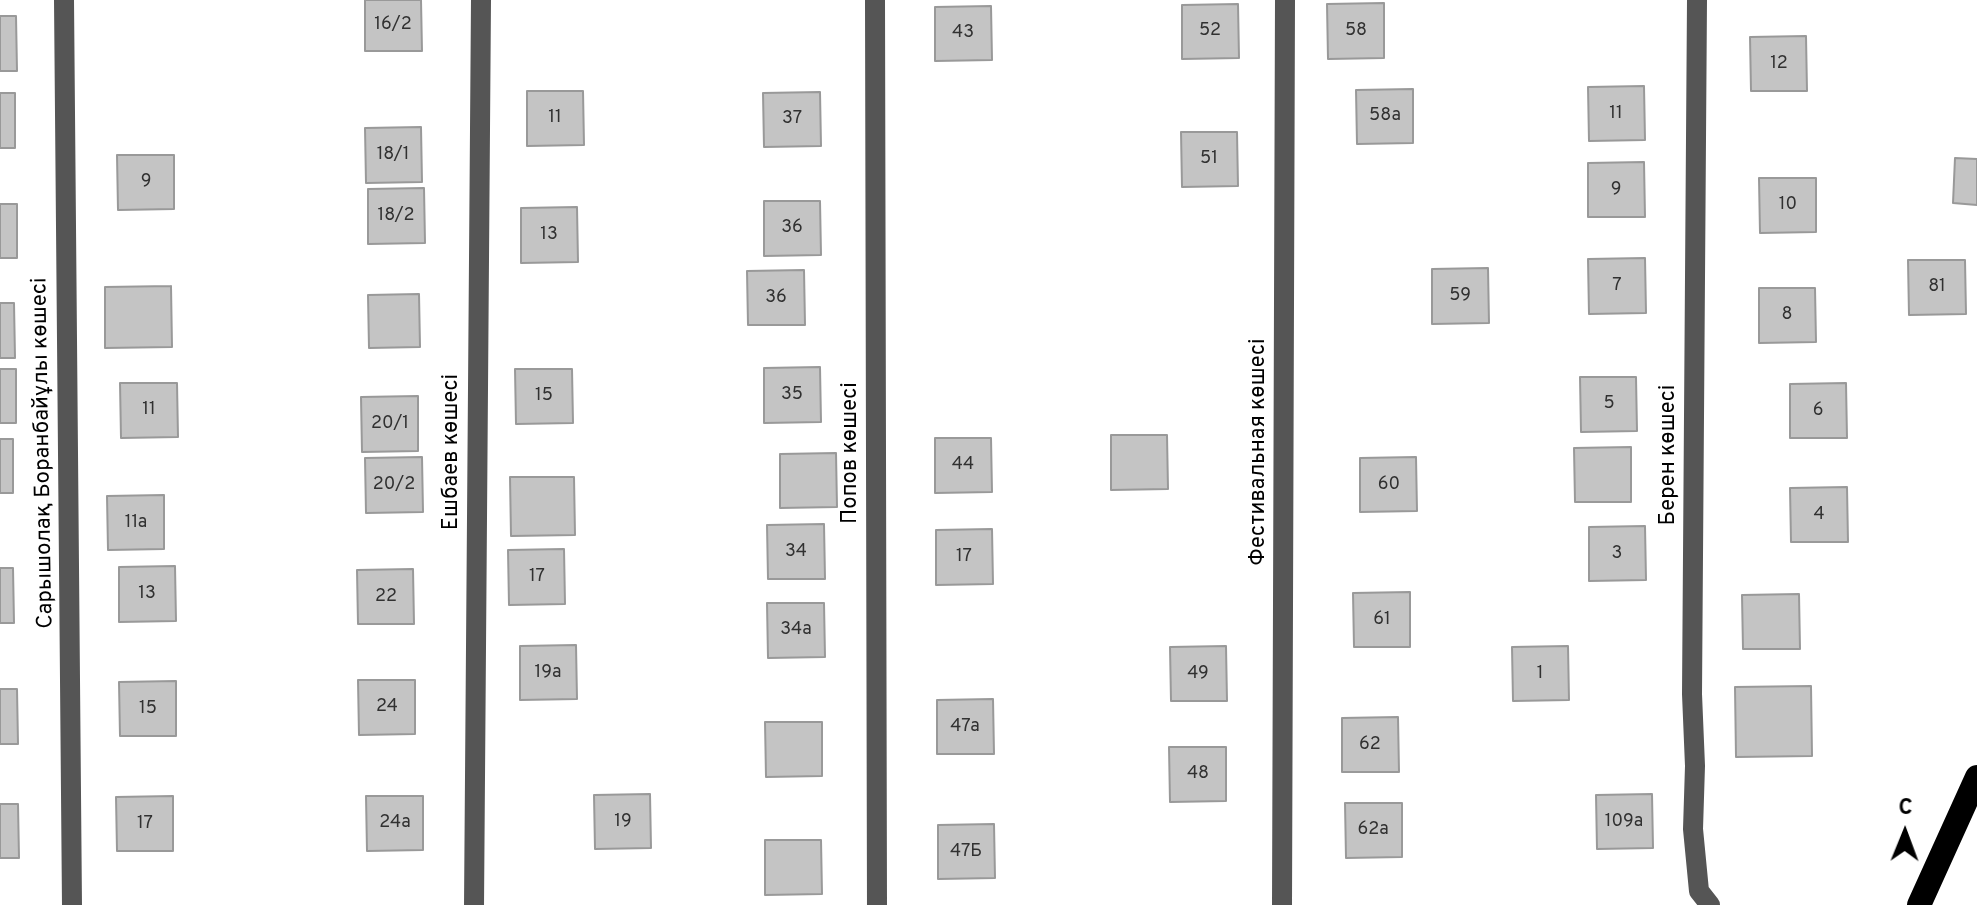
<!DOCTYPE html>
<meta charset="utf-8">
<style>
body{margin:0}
#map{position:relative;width:1977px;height:905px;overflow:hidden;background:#fff;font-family:Overpass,sans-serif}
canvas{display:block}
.north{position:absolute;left:1865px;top:793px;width:80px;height:80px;-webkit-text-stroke:6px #fff;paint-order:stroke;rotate:1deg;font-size:22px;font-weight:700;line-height:32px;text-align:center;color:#000}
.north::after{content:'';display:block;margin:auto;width:28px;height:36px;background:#000;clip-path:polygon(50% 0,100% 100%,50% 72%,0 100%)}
</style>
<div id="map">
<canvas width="1977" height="905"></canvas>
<div class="north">С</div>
</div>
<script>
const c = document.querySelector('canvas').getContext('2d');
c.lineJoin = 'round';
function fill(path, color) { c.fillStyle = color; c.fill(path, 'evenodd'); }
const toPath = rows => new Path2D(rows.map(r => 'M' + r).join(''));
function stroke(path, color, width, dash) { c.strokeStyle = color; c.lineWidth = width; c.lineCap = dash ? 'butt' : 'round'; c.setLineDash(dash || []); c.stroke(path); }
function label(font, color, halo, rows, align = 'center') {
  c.font = font + ' Overpass,sans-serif'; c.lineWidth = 7; c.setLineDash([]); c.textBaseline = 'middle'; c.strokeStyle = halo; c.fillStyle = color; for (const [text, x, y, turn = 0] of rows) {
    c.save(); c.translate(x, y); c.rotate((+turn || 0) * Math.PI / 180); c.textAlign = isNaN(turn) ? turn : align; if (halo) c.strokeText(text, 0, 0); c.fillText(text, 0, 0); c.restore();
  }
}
const building = toPath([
 [365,0,421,0,422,51,365,51,365,0],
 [1384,3,1384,58,1328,59,1327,4,1384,3],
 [1238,4,1239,58,1182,59,1182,5,1238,4],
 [991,6,992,60,935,61,935,7,991,6],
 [0,16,16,16,17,71,0,71,0,16],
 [1806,36,1807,91,1751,91,1750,37,1806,36],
 [1644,86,1645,140,1589,141,1588,87,1644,86],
 [1413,89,1413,143,1357,144,1356,90,1413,89],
 [527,91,583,91,584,145,527,146,527,91],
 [820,92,821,146,764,147,763,93,820,92],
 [0,93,15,93,15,148,0,148,0,93],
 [421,127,422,182,366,183,365,128,421,127],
 [1181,132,1237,132,1238,186,1182,187,1181,132],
 [117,155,174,155,174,209,118,210,117,155],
 [1955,158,1977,159,1977,205,1953,203,1955,158],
 [1644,162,1645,217,1588,217,1588,163,1644,162],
 [1759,178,1816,178,1816,232,1760,233,1759,178],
 [424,188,425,243,368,244,368,189,424,188],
 [764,201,820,201,821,255,764,256,764,201],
 [0,204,17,204,17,258,0,258,0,204],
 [577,207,578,262,521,263,521,208,577,207],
 [1645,258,1646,313,1589,314,1588,259,1645,258],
 [1908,260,1965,260,1966,314,1909,315,1908,260],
 [1488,268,1489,323,1432,324,1432,269,1488,268],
 [804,270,805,325,748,325,747,271,804,270],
 [171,286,172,347,105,348,105,287,171,286],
 [1759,288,1815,288,1816,342,1759,343,1759,288],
 [419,294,420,347,369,348,368,295,419,294],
 [0,303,14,303,15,358,0,358,0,303],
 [820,367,821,422,764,423,764,368,820,367],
 [0,369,16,369,16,423,0,423,0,369],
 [515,369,572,369,573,423,516,424,515,369],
 [1580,377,1636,377,1637,431,1581,432,1580,377],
 [120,383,177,383,178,437,121,438,120,383],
 [1846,383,1847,438,1790,438,1790,384,1846,383],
 [418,396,418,451,362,452,361,397,418,396],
 [1111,435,1167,435,1168,489,1111,490,1111,435],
 [935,438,991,438,992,492,935,493,935,438],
 [0,439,13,439,13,493,0,493,0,439],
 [1631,447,1631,502,1575,502,1574,448,1631,447],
 [836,453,837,507,780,508,780,454,836,453],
 [422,457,423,512,366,513,365,458,422,457],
 [1416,457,1417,511,1360,512,1360,458,1416,457],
 [510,477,574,477,575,535,511,536,510,477],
 [1847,487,1848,542,1791,542,1790,488,1847,487],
 [164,495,164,549,108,550,107,496,164,495],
 [824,524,825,579,768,579,767,525,824,524],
 [1645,526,1646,580,1589,581,1589,527,1645,526],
 [992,529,993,584,936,585,936,530,992,529],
 [564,549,565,604,509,605,508,550,564,549],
 [175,566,176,621,119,622,119,567,175,566],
 [0,568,13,568,14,623,0,623,0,568],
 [413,569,414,624,358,624,357,570,413,569],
 [1410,592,1410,647,1354,647,1353,593,1410,592],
 [1799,594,1800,649,1743,649,1742,595,1799,594],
 [767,603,824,603,825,657,768,658,767,603],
 [576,645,577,699,520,700,520,646,576,645],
 [1226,646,1227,701,1171,701,1170,647,1226,646],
 [1568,646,1569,700,1513,701,1512,647,1568,646],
 [358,680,415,680,415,734,359,735,358,680],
 [176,681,176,736,120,736,119,682,176,681],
 [1811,686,1812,756,1736,757,1735,687,1811,686],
 [0,689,17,689,18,744,0,744,0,689],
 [993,699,994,754,937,754,937,700,993,699],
 [1398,717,1399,772,1342,772,1342,718,1398,717],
 [765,722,822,722,822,776,766,777,765,722],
 [1169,747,1226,747,1226,801,1170,802,1169,747],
 [650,794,651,848,595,849,594,795,650,794],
 [1652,794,1653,848,1597,849,1596,795,1652,794],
 [173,796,173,851,117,851,116,797,173,796],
 [366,796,423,796,423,850,367,851,366,796],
 [1345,803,1402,803,1402,857,1346,858,1345,803],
 [0,804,18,804,19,858,0,858,0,804],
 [994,824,995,878,938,879,938,825,994,824],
 [765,840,821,840,822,894,765,895,765,840]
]);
const minor = toPath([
 [64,0,72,905],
 [875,0,877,905],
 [1697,0,1692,694,1695,766,1693,829,1699,891,1710,905],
 [474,905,481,0],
 [1282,905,1285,0]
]);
const highway = toPath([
 [1919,905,1977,777]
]);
const numberNames = [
 ["16/2",393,25],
 ["52",1210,31],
 ["58",1356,31],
 ["43",963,33],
 ["12",1779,64],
 ["11",1616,114],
 ["58а",1385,116],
 ["11",555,118],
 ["37",792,119],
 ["18/1",393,155],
 ["51",1209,159],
 ["9",146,182],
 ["9",1616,190],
 ["10",1788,205],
 ["18/2",396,216],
 ["36",792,228],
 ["13",549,235],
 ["7",1617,286],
 ["81",1937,287],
 ["59",1460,296],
 ["36",776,298],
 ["8",1787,315],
 ["35",792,395],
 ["15",544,396],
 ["5",1609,404],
 ["11",149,410],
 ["6",1818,411],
 ["20/1",390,424],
 ["44",963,465],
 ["20/2",394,485],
 ["60",1389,485],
 ["4",1819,515],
 ["11а",136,523],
 ["34",796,552],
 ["3",1617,554],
 ["17",964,557],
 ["17",537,577],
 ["13",147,594],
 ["22",386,597],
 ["61",1382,620],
 ["34а",796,630],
 ["19а",548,673],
 ["49",1198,674],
 ["1",1540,674],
 ["24",387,707],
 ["15",148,709],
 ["47а",965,727],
 ["62",1370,745],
 ["48",1198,774],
 ["19",623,822],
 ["109а",1624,822],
 ["24а",395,823],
 ["17",145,824],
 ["62а",1373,830],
 ["47Б",966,852]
];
const streetNames = [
 ["Ешбаев көшесі",453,452,-90],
 ["Фестивальная көшесі",1260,452,-90],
 ["Сарышолақ Боранбайұлы көшесі",44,453,-91],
 ["Попов көшесі",852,453,-90],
 ["Берен көшесі",1670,455,-90]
];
fill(building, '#c4c4c4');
stroke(building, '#999', 2);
stroke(minor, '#555', 20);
stroke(highway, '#000', 24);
label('18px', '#313131', null, numberNames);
label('22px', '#000', '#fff', streetNames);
</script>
